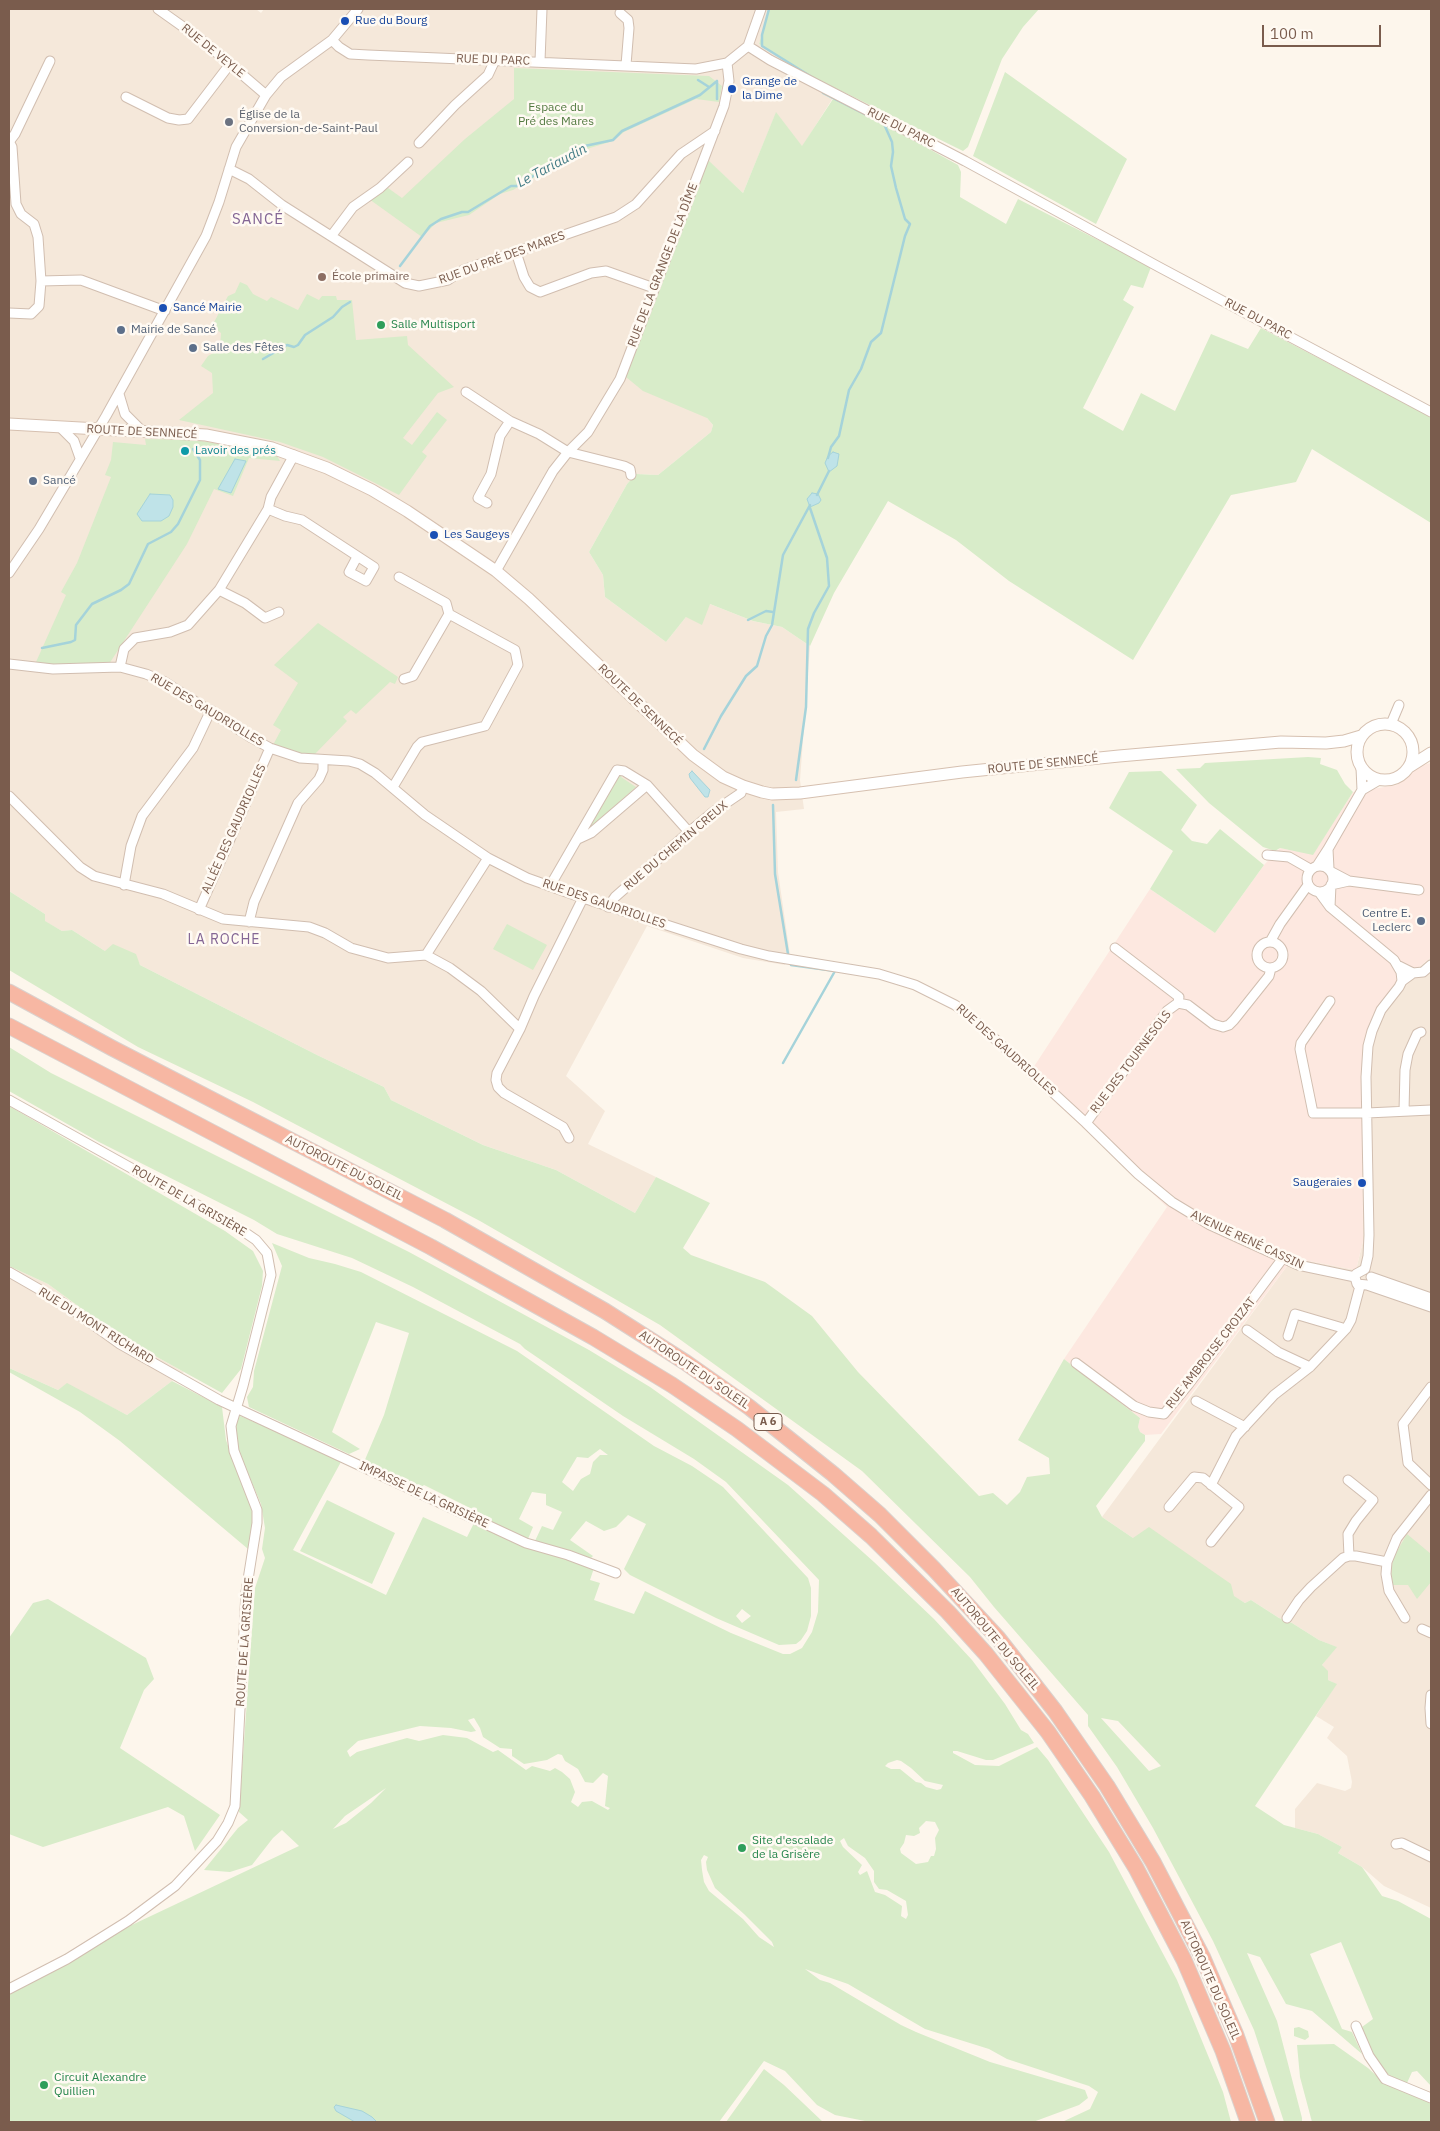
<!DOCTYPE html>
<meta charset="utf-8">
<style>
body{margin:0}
#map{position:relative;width:1440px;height:2131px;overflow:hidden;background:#fdf6ec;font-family:"IBM Plex Sans",sans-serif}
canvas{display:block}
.frame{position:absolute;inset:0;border:10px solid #7a5c4d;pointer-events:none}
.scale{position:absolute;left:1262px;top:25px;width:119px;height:22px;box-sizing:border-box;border:2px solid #7a5c4d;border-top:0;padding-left:6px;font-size:15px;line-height:18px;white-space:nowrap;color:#7a5c4d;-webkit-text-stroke:4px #fffaf3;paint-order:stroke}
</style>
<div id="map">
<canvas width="1440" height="2131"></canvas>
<div class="frame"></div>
<div class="scale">100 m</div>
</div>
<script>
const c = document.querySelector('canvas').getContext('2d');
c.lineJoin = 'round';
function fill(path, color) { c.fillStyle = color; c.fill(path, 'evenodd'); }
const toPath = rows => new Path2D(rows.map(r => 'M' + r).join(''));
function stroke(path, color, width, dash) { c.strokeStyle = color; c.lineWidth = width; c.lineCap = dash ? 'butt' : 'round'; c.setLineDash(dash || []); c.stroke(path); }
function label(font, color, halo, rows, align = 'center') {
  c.font = font + ' "IBM Plex Sans",sans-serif'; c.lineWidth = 5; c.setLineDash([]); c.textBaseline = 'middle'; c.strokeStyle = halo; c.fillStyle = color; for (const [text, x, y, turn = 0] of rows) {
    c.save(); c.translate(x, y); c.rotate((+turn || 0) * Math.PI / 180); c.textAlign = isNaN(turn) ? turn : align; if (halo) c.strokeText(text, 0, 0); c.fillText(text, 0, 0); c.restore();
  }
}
const residential = toPath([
 [9,9,256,9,261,13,264,9,769,9,759,44,807,74,838,90,802,147,776,113,743,193,708,161,707,418,713,425,711,432,658,475,636,474,627,484,589,552,603,575,605,597,666,642,686,617,710,604,753,621,782,627,810,646,800,780,804,809,776,812,778,872,790,955,785,965,743,958,647,926,566,1076,605,1111,588,1144,656,1177,635,1213,556,1170,483,1145,391,1100,384,1087,317,1055,140,965,135,954,105,951,72,930,62,931,44,921,45,914,9,891],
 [1431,957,1431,1908,1384,1886,1362,1867,1338,1853,1342,1847,1318,1834,1295,1828,1295,1809,1317,1783,1345,1791,1351,1788,1352,1782,1347,1756,1327,1738,1334,1727,1316,1716,1336,1684,1328,1680,1322,1665,1336,1647,1319,1640,1292,1623,1279,1618,1251,1600,1245,1603,1133,1538,1102,1517,1293,1258,1356,1270,1363,1241,1362,1050,1371,1025,1387,994],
 [9,1266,48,1284,119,1336,184,1372,127,1415,67,1384,58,1390,9,1368]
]);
const commercial = toPath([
 [1431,763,1431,957,1387,994,1371,1025,1362,1050,1363,1241,1356,1270,1293,1258,1161,1434,1145,1435,1140,1432,1138,1427,1140,1418,1064,1359,1167,1207,1029,1077,1035,1065,1150,889,1215,933,1264,865,1280,848,1313,854,1353,792,1397,785,1419,766]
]);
const green = toPath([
 [769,9,1039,9,1023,27,1002,59,968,147,963,151,807,74,759,44],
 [514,68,709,76,722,86,719,102,696,99,624,132,613,141,590,148,566,159,513,190,500,194,469,215,436,223,422,237,369,199,388,188,402,198,465,139,514,99],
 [1005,72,1127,159,1096,224,973,156],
 [833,99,884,124,958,165,961,172,960,197,1006,224,1018,199,1151,267,1143,288,1131,285,1123,300,1134,307,1083,408,1123,431,1141,393,1175,411,1211,334,1248,349,1261,328,1431,417,1431,523,1312,449,1296,482,1231,495,1133,660,1009,581,956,540,888,501,834,593,810,646,782,627,753,621,710,604,702,625,686,617,666,642,605,597,603,575,589,552,627,484,636,474,658,475,711,432,713,425,707,418,643,391,626,377,708,160,743,193,776,112,802,146],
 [240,282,247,285,253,294,267,301,271,297,298,310,307,294,319,300,322,296,336,296,337,300,352,300,356,340,407,336,408,345,454,387,438,393,403,438,412,445,437,412,447,420,422,452,427,456,399,495,323,457,280,442,179,420,213,393,212,373,201,366,208,356,215,352,220,346,221,333,212,326,228,296,235,293],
 [145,439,195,440,268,452,277,456,280,461,249,458,233,496,214,489,187,544,109,664,60,665,36,662,66,595,61,592,77,563,111,477,105,475,111,460,113,442,146,445],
 [318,623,398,677,395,684,390,682,356,714,351,710,343,717,347,721,314,755,294,752,273,745,281,730,273,725,298,683,274,665],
 [1308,757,1321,758,1320,764,1337,770,1345,784,1353,792,1313,855,1280,848,1275,851,1263,847,1209,803,1176,769,1200,768,1205,763],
 [1161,771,1197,805,1181,830,1192,841,1207,844,1220,829,1264,865,1215,933,1150,889,1173,851,1109,808,1129,772],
 [623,774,621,777,636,787,592,826,590,823,618,775],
 [9,891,45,914,45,921,62,931,72,930,105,951,113,944,136,954,140,965,317,1055,384,1087,391,1100,483,1145,556,1170,635,1213,656,1177,710,1203,683,1248,691,1255,765,1282,812,1316,858,1372,979,1496,993,1493,1007,1505,1020,1492,1027,1477,1050,1474,1049,1458,1018,1440,1064,1359,1140,1418,1138,1427,1140,1432,1145,1435,1145,1441,1096,1506,1102,1517,1133,1538,1149,1527,1231,1584,1234,1596,1245,1603,1251,1600,1279,1618,1292,1623,1319,1640,1337,1647,1322,1665,1328,1671,1328,1680,1337,1684,1255,1806,1284,1825,1318,1834,1342,1847,1338,1853,1362,1867,1382,1896,1398,1901,1431,1919,1431,2086,1417,2071,1412,2072,1407,2083,1390,2076,1375,2060,1362,2027,1373,2019,1341,1942,1310,1954,1342,2029,1352,2032,1362,2054,1312,2011,1286,2004,1260,1957,1247,1953,1277,2021,1302,2118,1302,2122,1284,2122,1254,2030,1213,1941,1153,1828,1117,1767,1088,1726,1088,1715,994,1607,970,1577,862,1471,660,1325,480,1221,253,1102,138,1047,9,970],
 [1101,1718,1118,1721,1161,1766,1149,1771],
 [507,924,547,945,533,970,493,949],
 [9,1047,51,1073,409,1252,589,1350,650,1387,788,1485,874,1562,934,1619,972,1660,1005,1704,1021,1730,1028,1734,1034,1743,993,1760,986,1760,957,1751,953,1751,953,1753,975,1765,999,1766,1037,1747,1048,1760,1109,1852,1177,1980,1223,2092,1231,2122,1062,2122,1090,2109,1098,2092,1089,2086,1007,2059,989,2049,925,2029,848,1984,805,1969,820,1980,830,1983,901,2025,916,2032,990,2062,1085,2090,1088,2098,1079,2105,1033,2122,870,2122,835,2115,817,2105,785,2071,764,2061,719,2122,9,2122,9,1983,299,1846,282,1830,273,1838,252,1865,230,1872,204,1870,238,1828,248,1820,239,1812,255,1588,265,1558,262,1549,265,1528,261,1504,240,1455,235,1434,238,1415,342,1460,293,1550,386,1595,423,1517,467,1537,474,1523,534,1550,571,1560,594,1568,590,1580,600,1583,594,1600,634,1614,645,1591,731,1633,783,1654,790,1654,802,1648,812,1632,818,1612,819,1580,726,1482,694,1459,623,1416,525,1349,520,1344,413,1287,352,1258,277,1234,254,1220,99,1142,9,1091],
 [474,1718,480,1728,483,1737,500,1748,512,1749,512,1756,524,1764,547,1760,558,1754,562,1755,565,1761,578,1769,585,1782,593,1783,603,1773,608,1776,605,1806,610,1808,608,1810,592,1801,582,1802,578,1807,571,1802,575,1792,570,1779,562,1772,555,1768,550,1771,532,1766,526,1770,498,1750,493,1752,467,1738,443,1735,419,1741,407,1738,357,1752,350,1757,347,1751,358,1741,420,1726,451,1728,471,1732,476,1731,468,1720],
 [897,1760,901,1761,911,1768,925,1781,943,1785,941,1789,937,1790,926,1787,921,1783,916,1782,900,1769,891,1769,885,1766,888,1763],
 [386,1788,371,1803,346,1823,333,1829,345,1816],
 [926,1821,935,1822,939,1830,935,1838,936,1849,934,1856,931,1856,928,1862,916,1864,901,1853,900,1849,904,1843,906,1835,914,1836,920,1833,919,1828],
 [844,1838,848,1846,865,1858,874,1871,874,1882,879,1889,887,1890,906,1901,908,1915,906,1919,901,1916,902,1906,885,1895,875,1892,867,1871,860,1875,858,1872,862,1865,843,1847,840,1841],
 [704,1855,708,1857,706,1862,707,1870,715,1888,744,1914,772,1942,774,1947,759,1937,743,1919,709,1891,704,1882,702,1870,701,1860],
 [9,1106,225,1231,253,1251,263,1271,262,1286,241,1369,222,1393,119,1336,48,1284,9,1266],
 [272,1243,309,1258,335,1264,361,1272,517,1351,654,1446,692,1466,723,1487,808,1578,811,1588,811,1616,807,1631,801,1640,796,1644,779,1645,716,1618,630,1575,624,1569,646,1524,628,1515,616,1527,604,1531,586,1521,570,1540,593,1556,591,1558,535,1541,542,1526,553,1530,562,1512,546,1505,546,1494,532,1492,519,1519,533,1527,528,1539,490,1522,490,1518,424,1485,419,1489,367,1465,364,1462,384,1415,409,1333,376,1322,332,1432,360,1449,349,1454,249,1407,247,1397,253,1387,254,1371,282,1266],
 [600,1449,608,1455,600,1455,593,1462,590,1474,581,1479,573,1491,562,1482,577,1457,588,1458],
 [742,1609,751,1616,742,1623,736,1616],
 [9,1368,58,1390,67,1383,127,1415,172,1381,222,1407,226,1440,235,1466,250,1501,253,1518,248,1549,120,1441,80,1412,9,1372],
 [327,1500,395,1533,372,1584,300,1551],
 [1407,1534,1431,1554,1431,1582,1417,1599,1408,1585,1392,1585,1391,1576,1393,1558],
 [48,1599,146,1658,154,1679,144,1690,120,1748,220,1815,195,1851,184,1816,168,1807,43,1847,9,1834,9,1638,33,1603],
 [1299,2027,1308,2031,1309,2037,1305,2040,1294,2036,1294,2028],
 [1334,2044,1368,2068,1380,2079,1431,2103,1431,2122,1312,2122,1300,2077,1297,2045],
 [764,2069,784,2085,823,2122,726,2122]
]);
const water = toPath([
 [833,452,839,454,837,466,829,472,825,463,828,456,833,452],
 [235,459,246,461,231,493,218,489,235,459],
 [812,493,818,494,821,500,819,503,810,507,807,499,812,493],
 [150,494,170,495,173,500,173,507,169,516,161,521,142,521,137,514,150,494],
 [692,771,710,790,708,797,705,797,690,778,689,774,692,771],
 [336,2105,362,2111,372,2117,377,2122,355,2122,336,2111,334,2107,336,2105]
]);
const stream = toPath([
 [769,9,762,35,762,46,815,79],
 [698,80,709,87],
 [823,93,884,124,892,142,893,152,891,166,896,188,905,219,910,224,905,236,881,333,871,342,861,369,849,390,839,436,831,447,828,458],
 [717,99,717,81],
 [400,266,430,226,441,219,462,212,468,212,511,186,517,186,580,147,613,140,622,131,700,95,717,81],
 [263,359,287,345,294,347,298,345,305,335,333,317,342,307,350,302],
 [817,495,829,471],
 [748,620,766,611,773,612],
 [42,648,71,642,75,640,76,625,92,604,121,590,129,584,148,544,171,532,178,524,200,480,200,460,193,449],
 [704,749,721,716,746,676,757,666,766,636,772,625,783,555,810,505],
 [796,780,806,707,808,629,814,613,829,586,827,558,810,508],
 [773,805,775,874,788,954],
 [783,1063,835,971,791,965]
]);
const street = toPath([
 [158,9,203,41,266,95],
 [620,13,628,20,629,28,626,65],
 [332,40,339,47,350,54,368,55,696,69,727,63,748,46],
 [748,46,770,60,965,161,1159,267,1431,412],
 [748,46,761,9],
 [540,61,542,9],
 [126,97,168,118,179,120,188,119,230,64],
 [9,141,12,147,16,204,21,214,34,224,38,237,41,281,39,306,31,314,9,313],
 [9,142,15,134,50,61],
 [419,143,455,105,488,75,495,60],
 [229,169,249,179,282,205,405,283,419,286,448,280,463,270,616,217,636,204,681,154,715,131],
 [332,235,353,207,380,188,408,162],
 [516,252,524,277,530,287,540,292,591,273,606,271,654,288],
 [41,281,81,280,165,311],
 [466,392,510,421,539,434,568,452,624,466,630,469,631,475],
 [119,394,125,414,143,432],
 [61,428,74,441,80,458],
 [487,503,478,498,491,474,500,436,510,421],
 [268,509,285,516,302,520,374,567,366,581,349,572,357,557],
 [496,571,553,471,568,452,588,432,620,379,724,106,729,81,727,63],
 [9,573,39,529,106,416,206,236,219,202,236,147,266,95,281,77,332,40,358,9],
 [399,577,446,603,449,614],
 [219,590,245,603,265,618,279,612],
 [9,664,53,669,120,667,146,674,163,681,252,738,270,748,300,758,349,761,360,764,375,773,425,815,488,858,527,878,583,898,741,949,769,956,879,974,915,985,955,1005,970,1016,1086,1123,1138,1174,1172,1202,1210,1225,1298,1265,1355,1277],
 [120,667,124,649,135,638,170,632,188,625,219,590,268,509,271,497,294,455],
 [1391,724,1399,705],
 [1361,768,1362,790,1379,780],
 [393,787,417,747,422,742,485,726,518,665,515,650,449,614,413,676,404,679],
 [9,796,80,867,94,876,163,894,223,919,309,927,325,933,351,948,388,958,426,955,488,858],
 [578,839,591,833,647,785],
 [1328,849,1362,790],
 [1267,855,1289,857,1310,869],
 [1317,866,1328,849,1329,869],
 '1307 879a13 13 0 1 1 26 0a13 13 0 1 1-26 0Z',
 [1349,881,1419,890],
 [124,885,131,846,142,816,193,748,211,710],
 [550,886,617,770,624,771,647,785,689,832],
 [1319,892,1330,907,1331,885,1349,881,1330,871],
 [608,907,615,897,689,832,713,812,741,793,743,786],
 [1330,907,1394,960,1401,972,1402,981,1399,987,1381,1010,1372,1031,1368,1046,1366,1077,1369,1235,1368,1256,1365,1269],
 [199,910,270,748],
 [249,922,254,902,298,803,319,779,323,770,323,760],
 [1270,942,1280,924,1308,885],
 '1257 955a13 13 0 1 1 26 0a13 13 0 1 1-26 0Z',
 [1115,948,1179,997,1178,1003,1188,1005,1213,1024,1223,1027,1229,1025,1234,1020,1269,976,1271,968],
 [426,955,450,968,481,991,520,1029,534,996,583,898],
 [1399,966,1413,973,1402,981],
 [1413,973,1423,972,1431,965],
 [1330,1001,1301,1043,1300,1049,1313,1113,1367,1113,1431,1110],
 [520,1029,497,1073,496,1080,498,1087,504,1093,563,1127,569,1138],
 [9,1100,237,1227,256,1240,267,1253,271,1275,243,1386,231,1426,234,1451,257,1510,257,1523,246,1592,235,1806,228,1823,217,1841,175,1886,128,1921,67,1959,9,1989],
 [1404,1111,1405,1070,1408,1054,1417,1034,1421,1032],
 [1086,1123,1167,1011,1178,1003],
 [1365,1269,1356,1274,1355,1277,1357,1284,1367,1285,1431,1307],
 [9,1272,63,1303,120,1344,219,1400,526,1543,568,1555,616,1573],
 [1371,1277,1431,1298],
 [1247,1330,1278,1352,1310,1367],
 [1288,1336,1295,1314,1346,1329],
 [1076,1363,1134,1406,1149,1412,1164,1414,1188,1385,1283,1258],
 [1431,1387,1403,1424,1408,1463,1431,1485],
 [1196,1401,1245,1427],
 [1348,1480,1373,1500,1356,1521,1348,1534,1349,1556],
 [1211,1485,1236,1436,1274,1395,1310,1367,1346,1329,1351,1320,1360,1286],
 [1169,1507,1194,1477,1203,1478,1239,1507,1211,1542],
 [1287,1618,1299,1600,1311,1587,1343,1558,1349,1556,1356,1556,1387,1562],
 [1405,1618,1389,1591,1386,1574,1387,1562,1397,1538,1431,1495],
 [1422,1629,1431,1633],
 [1431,1695,1430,1708,1431,1724],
 [1396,1844,1402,1843,1431,1857],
 [1356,2026,1369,2056,1385,2079,1431,2098]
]);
const secondary = toPath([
 [9,424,206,435,272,448,327,468,372,490,407,511,496,571,529,599,693,755,723,777,743,786,762,792,772,794,800,793,962,772,1119,756,1281,742,1326,743,1344,741,1361,736],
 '1357 752a28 28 0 1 1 56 0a28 28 0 1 1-56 0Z',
 [1409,767,1431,753]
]);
const highway = toPath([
 [9,992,112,1048,445,1220,605,1311,685,1362,749,1407,833,1474,880,1515,934,1569,998,1638,1055,1711,1107,1786,1153,1862,1203,1958,1236,2035,1267,2122],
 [9,1026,431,1247,593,1337,672,1385,737,1429,823,1494,871,1536,948,1612,986,1654,1048,1732,1092,1796,1136,1868,1184,1960,1223,2051,1248,2122]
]);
const markers = [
 [345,21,5,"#1a4fb4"],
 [732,89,5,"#1a4fb4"],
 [229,122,5,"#6b7280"],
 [322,277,5,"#8d6e63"],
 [163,308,5,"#1a4fb4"],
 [381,325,5,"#2e9e5b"],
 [121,330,5,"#5c6f8a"],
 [193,348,5,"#5c6f8a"],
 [185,451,5,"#0f9aa8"],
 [33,481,5,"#5c6f8a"],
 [434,535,5,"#1a4fb4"],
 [1421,921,5,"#5c6f8a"],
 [1362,1183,5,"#1a4fb4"],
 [742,1848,5,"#2e9e5b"],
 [44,2085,5,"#2e9e5b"]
];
const shields = [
 [768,1422,28]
];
const shieldNames = [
 ["A 6",768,1422]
];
const transitNames = [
 ["Rue du Bourg",355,21],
 ["Grange de",742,82],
 ["la Dime",742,96],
 ["Sancé Mairie",173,308],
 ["Les Saugeys",444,535],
 ["Saugeraies",1352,1183,"right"]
];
const streetNames = [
 ["RUE DE VEYLE",213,51,39],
 ["RUE DU PARC",493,60,2],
 ["RUE DU PARC",901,128,27],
 ["RUE DU PRÉ DES MARES",502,258,-20],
 ["RUE DE LA GRANGE DE LA DÎME",663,265,-69],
 ["RUE DU PARC",1258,319,28],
 ["ROUTE DE SENNECÉ",142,432,3],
 ["ROUTE DE SENNECÉ",640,705,44],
 ["RUE DES GAUDRIOLLES",207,710,31],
 ["ROUTE DE SENNECÉ",1043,764,-6],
 ["ALLÉE DES GAUDRIOLLES",234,829,-66],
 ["RUE DU CHEMIN CREUX",676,846,-40],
 ["RUE DES GAUDRIOLLES",604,904,19],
 ["RUE DES GAUDRIOLLES",1006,1050,42],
 ["RUE DES TOURNESOLS",1131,1062,-53],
 ["AUTOROUTE DU SOLEIL",344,1168,27],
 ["ROUTE DE LA GRISIÈRE",189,1201,30],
 ["AVENUE RENÉ CASSIN",1247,1240,25],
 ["RUE DU MONT RICHARD",96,1326,32],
 ["RUE AMBROISE CROIZAT",1211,1353,-52],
 ["AUTOROUTE DU SOLEIL",694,1370,34],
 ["IMPASSE DE LA GRISIÈRE",424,1495,25],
 ["AUTOROUTE DU SOLEIL",995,1639,50],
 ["ROUTE DE LA GRISIÈRE",245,1642,-86],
 ["AUTOROUTE DU SOLEIL",1210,1980,66]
];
const parkNames = [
 ["Espace du",556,108],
 ["Pré des Mares",556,122]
];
const worshipNames = [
 ["Église de la",239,115],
 ["Conversion-de-Saint-Paul",239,129]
];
const educationNames = [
 ["École primaire",332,277]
];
const leisureNames = [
 ["Salle Multisport",391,325],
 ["Site d'escalade",752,1841],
 ["de la Grisère",752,1855],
 ["Circuit Alexandre",54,2078],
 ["Quillien",54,2092]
];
const serviceNames = [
 ["Mairie de Sancé",131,330],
 ["Salle des Fêtes",203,348],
 ["Sancé",43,481],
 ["Centre E.",1411,914,"right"],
 ["Leclerc",1411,928,"right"]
];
const cultureNames = [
 ["Lavoir des prés",195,451]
];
const waterNames = [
 ["Le Tariaudin",552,166,-28]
];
const neighbourhoodNames = [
 ["LA ROCHE",224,940]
];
const quarterNames = [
 ["SANCÉ",258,220]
];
fill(residential, '#f5e8da');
fill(commercial, '#fde8e0');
fill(green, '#d8ecc9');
fill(water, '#bfe3e8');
stroke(water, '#a5d3da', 1);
stroke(stream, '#a5d3da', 2.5);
stroke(street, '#d1beb0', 11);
stroke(secondary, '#d6c0b0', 13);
stroke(highway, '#dad1cd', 17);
stroke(street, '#fff', 9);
stroke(secondary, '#fff', 11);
stroke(highway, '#f7b7a3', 15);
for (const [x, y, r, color] of markers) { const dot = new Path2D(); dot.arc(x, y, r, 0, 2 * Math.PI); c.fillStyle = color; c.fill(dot); stroke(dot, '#fffaf3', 2); }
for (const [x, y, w] of shields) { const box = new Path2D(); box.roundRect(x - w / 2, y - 8.5, w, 17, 4); c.fillStyle = '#fffaf3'; c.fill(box); stroke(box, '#7a5c4d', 1); }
label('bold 11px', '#7a5c4d', null, shieldNames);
label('12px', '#164399', '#fffaf3', transitNames, 'left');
label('12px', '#7a5c4d', '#fffaf3', streetNames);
label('12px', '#537a41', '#fffaf3', parkNames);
label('12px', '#5b616d', '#fffaf3', worshipNames, 'left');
label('12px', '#785e54', '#fffaf3', educationNames, 'left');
label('12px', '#27864d', '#fffaf3', leisureNames, 'left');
label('12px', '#4e5e75', '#fffaf3', serviceNames, 'left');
label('12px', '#0d838f', '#fffaf3', cultureNames, 'left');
label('italic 14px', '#437c86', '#fffaf3', waterNames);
c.letterSpacing = '1px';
label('14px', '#846695', '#fffaf3', neighbourhoodNames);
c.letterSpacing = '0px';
c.letterSpacing = '1px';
label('15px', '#846695', '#fffaf3', quarterNames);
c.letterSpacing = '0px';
</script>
